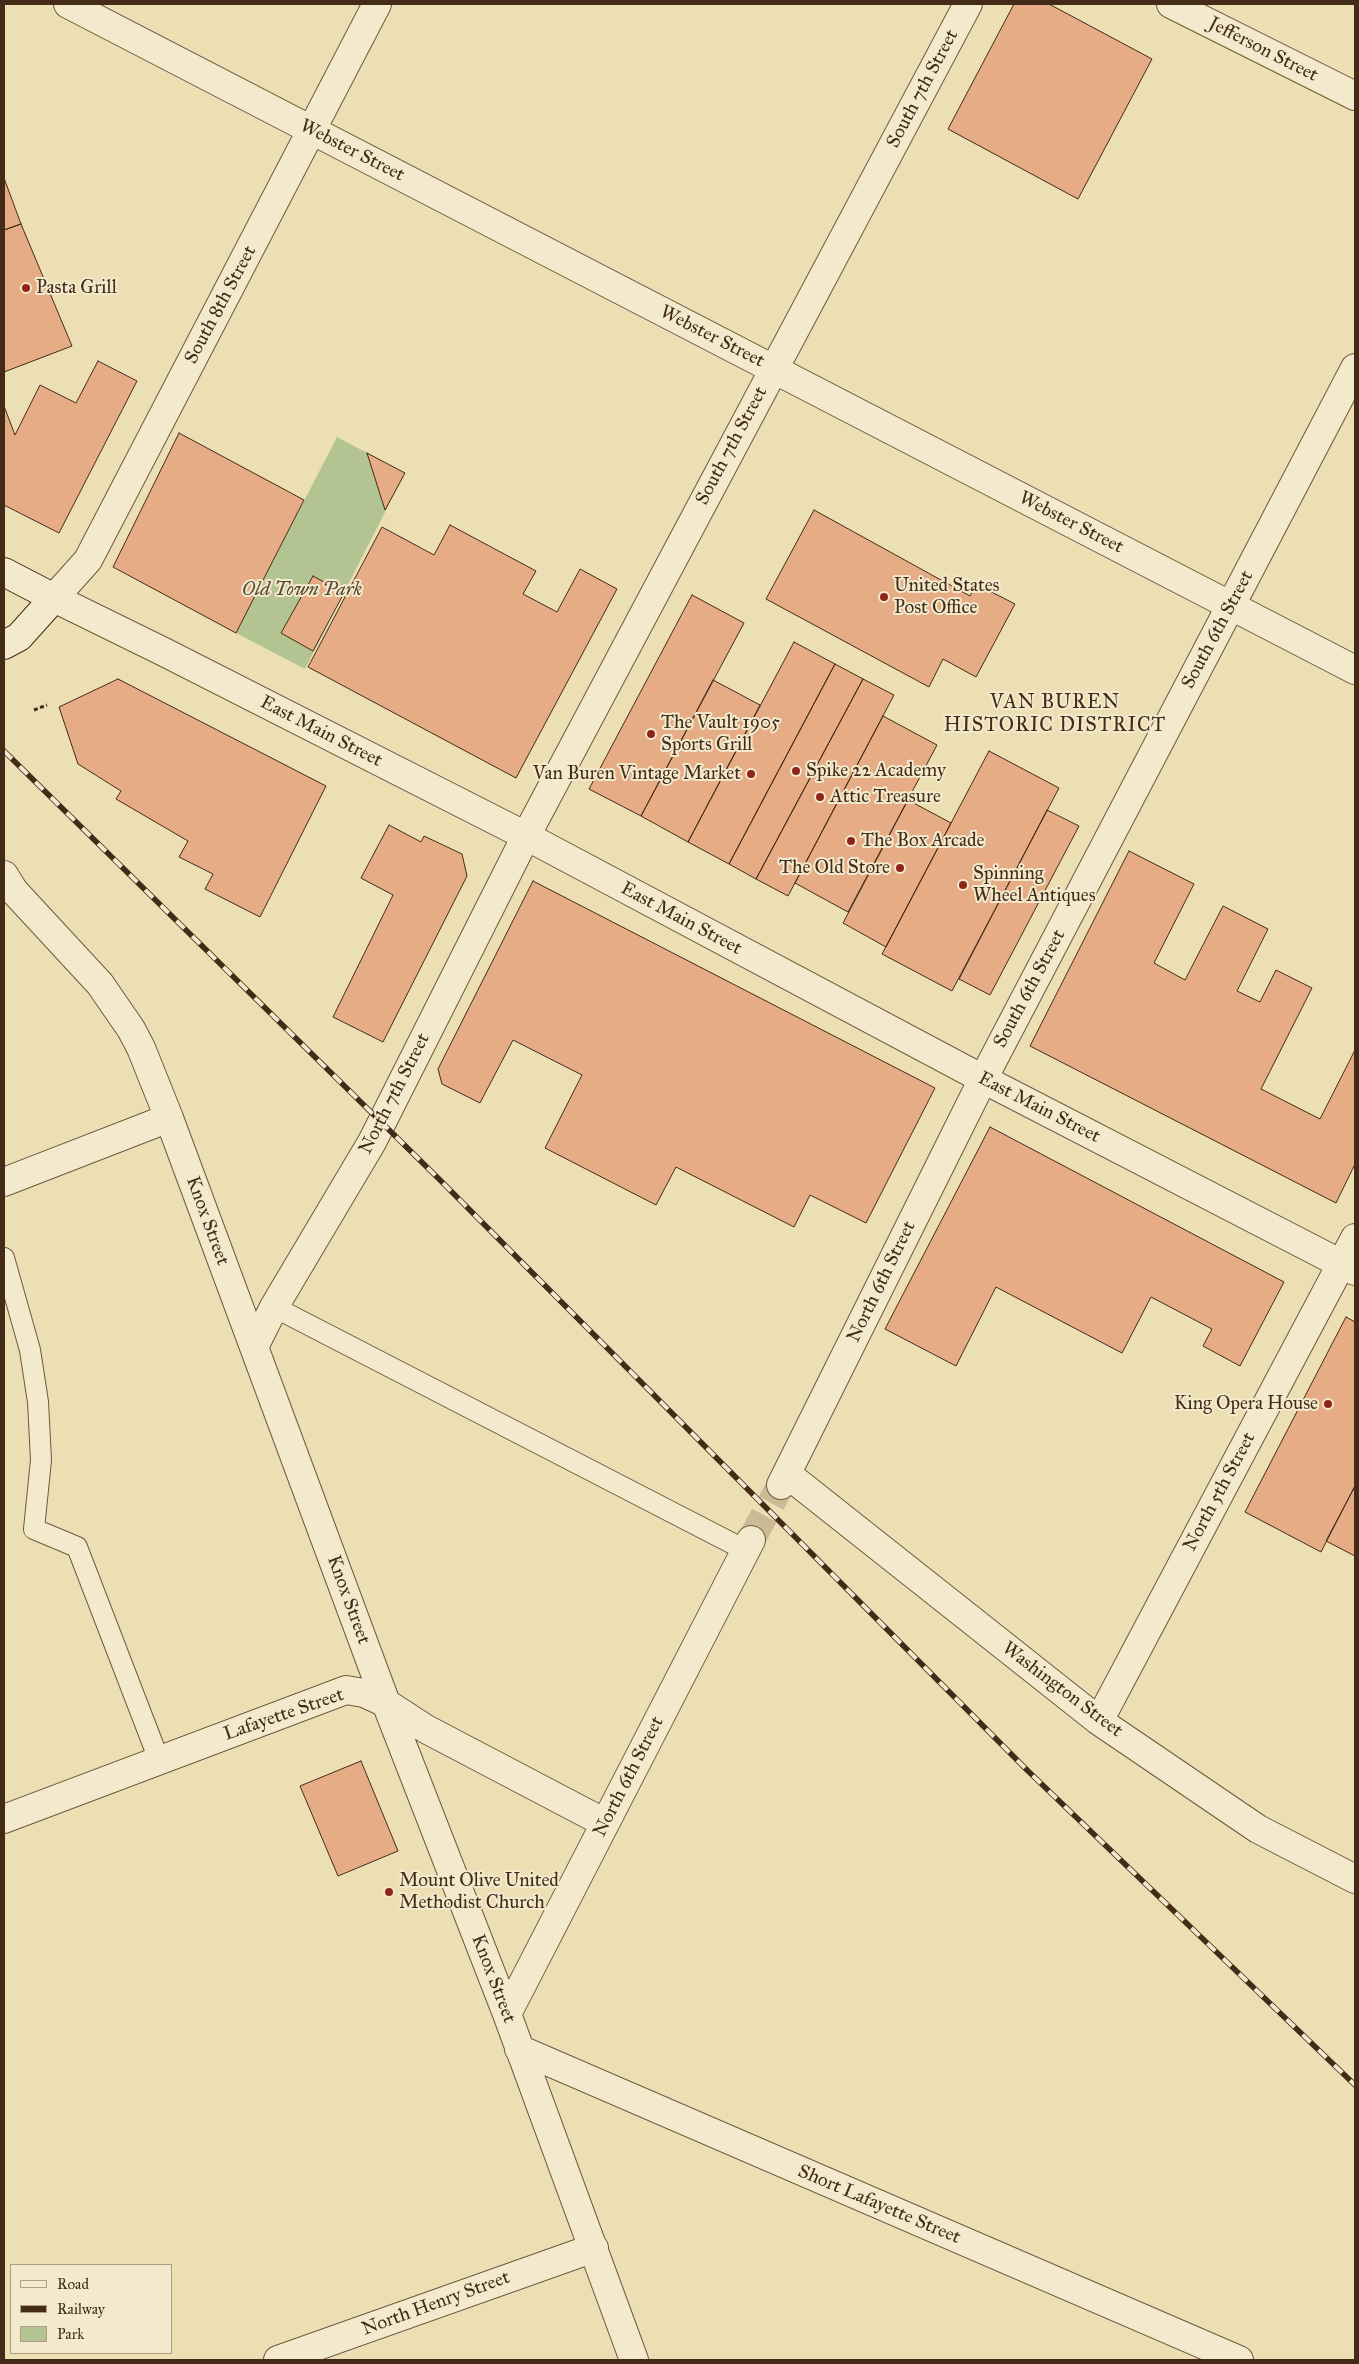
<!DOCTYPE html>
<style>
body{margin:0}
#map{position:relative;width:1359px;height:2364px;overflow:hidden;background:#eddfb4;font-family:"IM FELL Great Primer",serif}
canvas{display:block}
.frame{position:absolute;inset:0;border:5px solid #432b18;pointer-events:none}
.legend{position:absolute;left:10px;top:2264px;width:162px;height:90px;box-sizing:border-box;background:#f3eace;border:1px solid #ad9e85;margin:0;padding:6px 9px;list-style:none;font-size:15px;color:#432b18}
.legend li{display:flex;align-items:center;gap:10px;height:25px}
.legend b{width:25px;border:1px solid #ad9e85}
</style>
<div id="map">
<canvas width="1359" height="2364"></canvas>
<div class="frame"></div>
<ul class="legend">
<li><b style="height:6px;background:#f3eace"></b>Road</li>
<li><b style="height:6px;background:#432b18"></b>Railway</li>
<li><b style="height:14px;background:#b3c391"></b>Park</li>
</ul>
</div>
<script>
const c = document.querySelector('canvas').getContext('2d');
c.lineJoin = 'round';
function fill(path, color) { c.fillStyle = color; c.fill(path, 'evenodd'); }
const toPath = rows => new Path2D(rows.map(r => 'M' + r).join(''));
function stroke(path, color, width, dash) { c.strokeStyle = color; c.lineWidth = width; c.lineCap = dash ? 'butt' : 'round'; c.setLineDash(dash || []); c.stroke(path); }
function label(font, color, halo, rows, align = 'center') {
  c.font = font + ' "IM FELL Great Primer",serif'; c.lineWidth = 4; c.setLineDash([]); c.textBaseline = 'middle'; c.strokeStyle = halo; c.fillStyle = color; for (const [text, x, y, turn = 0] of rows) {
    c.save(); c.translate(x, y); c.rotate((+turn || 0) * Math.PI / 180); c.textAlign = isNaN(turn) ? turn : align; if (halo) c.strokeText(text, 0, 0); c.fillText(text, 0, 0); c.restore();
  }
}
const green = toPath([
 [337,437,405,473,305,669,236,633]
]);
const building = toPath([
 [1014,4,1049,4,1152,59,1078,199,948,129,1014,4],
 [4,178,21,224,4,230,4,178],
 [21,224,72,346,4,372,4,230,21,224],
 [98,361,137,381,59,533,4,505,4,406,15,435,40,385,76,403,98,361],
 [179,433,304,500,236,633,113,567,179,433],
 [367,453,405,473,385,510,367,453],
 [814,510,970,596,976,584,1015,604,976,677,943,659,929,687,766,599,814,510],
 [450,525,536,571,523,594,557,612,580,569,617,589,516,778,308,667,382,527,434,555,450,525],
 [313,576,344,593,313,651,281,633,313,576],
 [692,595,744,623,641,816,589,789,692,595],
 [794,642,835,664,729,864,688,842,794,642],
 [835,664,863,679,756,879,729,864,835,664],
 [118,679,326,786,260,917,205,889,213,874,179,857,188,841,116,799,121,791,78,764,59,707,118,679],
 [863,679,894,695,788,896,756,879,863,679],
 [713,680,760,705,688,842,641,816,713,680],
 [883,716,937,745,848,912,795,883,883,716],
 [989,751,1059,788,952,991,882,954,989,751],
 [908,800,951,823,886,947,843,923,908,800],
 [1047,810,1079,826,990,995,959,979,1047,810],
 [389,825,421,842,424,836,462,854,467,876,383,1042,333,1017,393,895,361,878,389,825],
 [1129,851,1194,884,1154,963,1185,980,1223,906,1268,929,1237,991,1260,1002,1276,970,1312,988,1261,1089,1320,1119,1355,1050,1355,1164,1336,1203,1030,1046,1129,851],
 [533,881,935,1088,866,1223,810,1195,794,1227,676,1167,656,1205,545,1148,582,1075,513,1040,480,1103,442,1084,438,1069,533,881],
 [990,1127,1284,1282,1240,1366,1203,1346,1212,1329,1151,1297,1122,1353,996,1287,956,1366,885,1329,990,1127],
 [1346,1317,1355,1322,1355,1486,1321,1552,1245,1512,1346,1317],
 [1355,1486,1355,1556,1326,1541,1355,1486],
 [361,1761,398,1851,338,1876,300,1786,361,1761]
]);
const minorTunnel = toPath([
 [751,1540,781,1485]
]);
const path = toPath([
 [34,710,47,705]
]);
const service = toPath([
 [4,1258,30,1350,38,1402,41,1460,34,1529,77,1547,159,1760],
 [274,1307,745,1550]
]);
const minor = toPath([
 [68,4,1355,670],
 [1171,4,1355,96],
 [54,598,88,560,377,4],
 [4,875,14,891,100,984,131,1029,141,1048,169,1118,386,1703,507,2014,634,2360],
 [4,1182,169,1118],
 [254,1347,274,1307,372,1142,526,836,968,4],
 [787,1474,1099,1721,1258,1829,1355,1879],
 [781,1485,983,1079,1355,368],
 [1099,1721,1355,1238],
 [4,1819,346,1690,364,1693,386,1703,426,1729,605,1823],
 [507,2014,751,1540],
 [519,2049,1239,2360],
 [278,2360,594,2248]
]);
const tertiary = toPath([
 [54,598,164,652,526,836,983,1079,1355,1271]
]);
const secondary = toPath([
 [4,572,54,598,19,637,4,645]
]);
const rail = toPath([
 [4,751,440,1180,1028,1771,1355,2085]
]);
const markers = [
 [26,288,5,"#8f2418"],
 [884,597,5,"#8f2418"],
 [651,734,5,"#8f2418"],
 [796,771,5,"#8f2418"],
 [751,774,5,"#8f2418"],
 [820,797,5,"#8f2418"],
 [851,841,5,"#8f2418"],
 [900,868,5,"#8f2418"],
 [963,885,5,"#8f2418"],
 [1328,1404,5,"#8f2418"],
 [389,1892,5,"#8f2418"]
];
const streetNames = [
 ["Jefferson Street",1263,50,27],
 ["South 7th Street",923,89,-62],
 ["Webster Street",352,151,27],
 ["South 8th Street",221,305,-62],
 ["Webster Street",712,337,27],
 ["South 7th Street",732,446,-62],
 ["Webster Street",1071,523,27],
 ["South 6th Street",1218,630,-62],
 ["East Main Street",321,732,27],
 ["East Main Street",681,919,28],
 ["South 6th Street",1030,989,-62],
 ["North 7th Street",395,1094,-63],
 ["East Main Street",1039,1108,27],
 ["Knox Street",207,1221,70],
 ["North 6th Street",882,1282,-64],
 ["North 5th Street",1220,1492,-62],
 ["Knox Street",348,1600,70],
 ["Washington Street",1062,1690,37],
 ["Lafayette Street",284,1715,-19],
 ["North 6th Street",629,1777,-63],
 ["Knox Street",493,1979,69],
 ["Short Lafayette Street",879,2205,23],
 ["North Henry Street",436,2304,-20]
];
const poiNames = [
 ["Pasta Grill",36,288],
 ["United States",894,586],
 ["Post Office",894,608],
 ["The Vault 1905",661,723],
 ["Sports Grill",661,745],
 ["Spike 22 Academy",806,771],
 ["Van Buren Vintage Market",741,774,"right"],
 ["Attic Treasure",830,797],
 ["The Box Arcade",861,841],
 ["The Old Store",890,868,"right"],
 ["Spinning",973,874],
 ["Wheel Antiques",973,896],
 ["King Opera House",1318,1404,"right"],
 ["Mount Olive United",399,1881],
 ["Methodist Church",399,1903]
];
const parkNames = [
 ["Old Town Park",302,590]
];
const neighbourhoodNames = [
 ["VAN BUREN",1055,703],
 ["HISTORIC DISTRICT",1055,726]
];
fill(green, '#b3c391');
fill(building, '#e5ac86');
stroke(building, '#432b18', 1);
stroke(minorTunnel, '#cbbb95', 28, [28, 14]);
stroke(service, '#6e583f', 22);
stroke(minor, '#6e583f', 30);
stroke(tertiary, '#6e583f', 30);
stroke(secondary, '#432b18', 30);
stroke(path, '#432b18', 3, [4, 2.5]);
stroke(service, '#f3eace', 20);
stroke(minor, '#f3eace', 28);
stroke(tertiary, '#f3eace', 28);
stroke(secondary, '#f3eace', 28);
stroke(rail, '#432b18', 5.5);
stroke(rail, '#f3eace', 4, [11]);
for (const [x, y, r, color] of markers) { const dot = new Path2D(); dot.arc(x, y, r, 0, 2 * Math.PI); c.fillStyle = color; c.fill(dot); stroke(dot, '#f3eace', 2); }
label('19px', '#432b18', '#f3eace', streetNames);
label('19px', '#432b18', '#f3eace', poiNames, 'left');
label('italic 19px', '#594930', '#f3eace', parkNames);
c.letterSpacing = '1px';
label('20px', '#432b18', '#f3eace', neighbourhoodNames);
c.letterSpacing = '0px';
</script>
